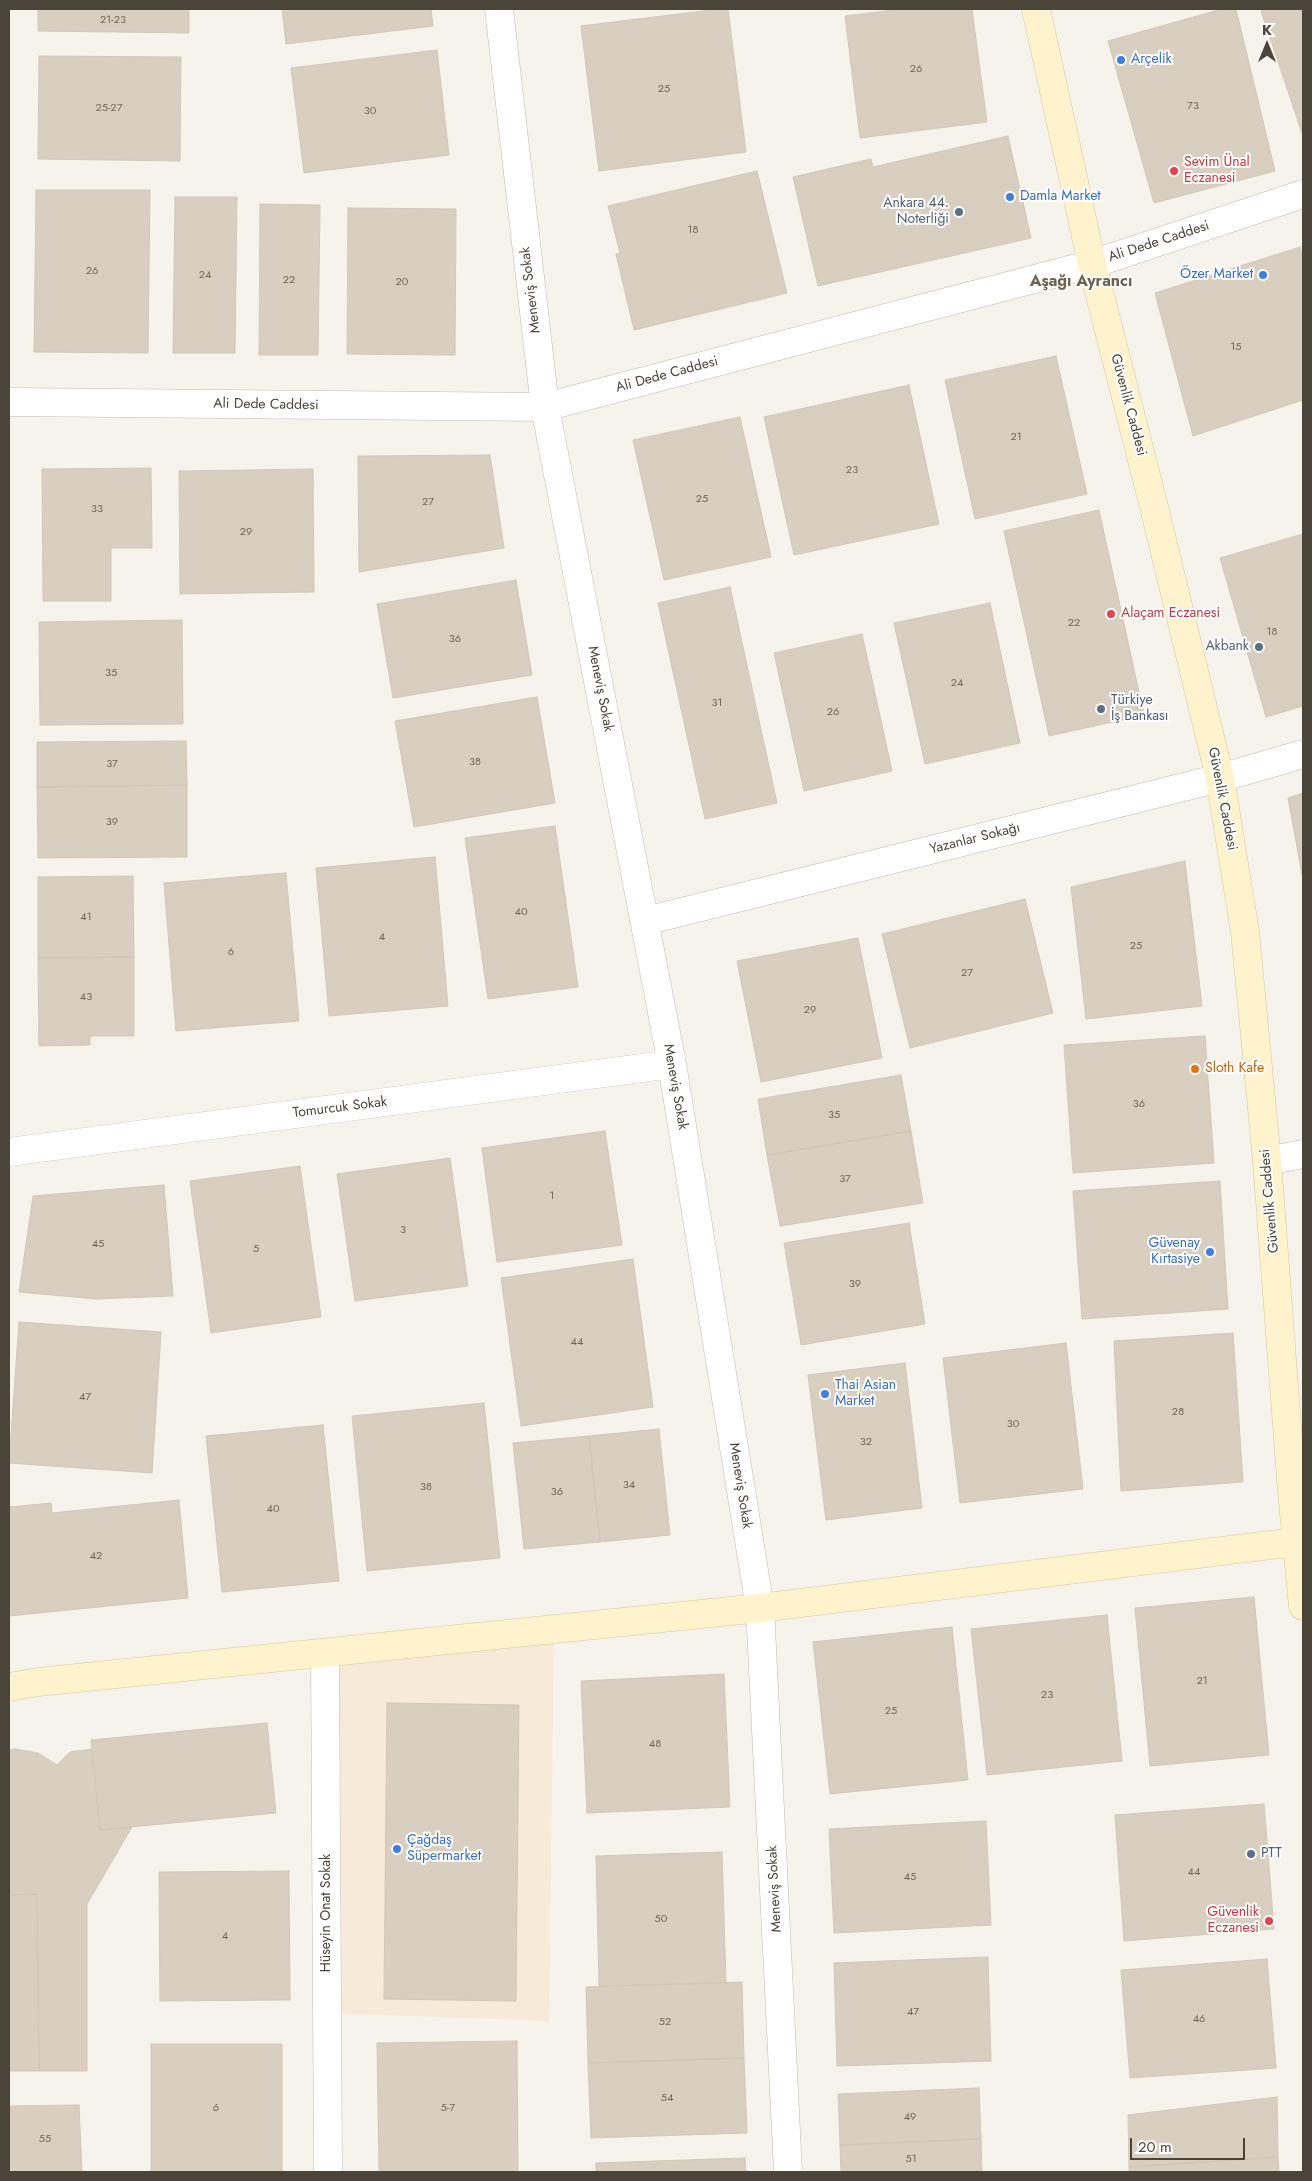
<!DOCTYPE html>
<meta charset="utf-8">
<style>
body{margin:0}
#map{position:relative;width:1312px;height:2181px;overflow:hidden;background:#f6f3ec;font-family:Jost,sans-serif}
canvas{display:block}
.frame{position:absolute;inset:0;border:10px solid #4b4439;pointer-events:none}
.north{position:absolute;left:1242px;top:20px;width:50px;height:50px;-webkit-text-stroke:4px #fff;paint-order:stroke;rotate:0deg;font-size:14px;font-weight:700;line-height:20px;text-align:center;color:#4b4439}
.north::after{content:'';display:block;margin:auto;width:18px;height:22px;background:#4b4439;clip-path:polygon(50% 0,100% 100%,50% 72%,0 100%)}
.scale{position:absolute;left:1130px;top:2138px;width:115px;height:22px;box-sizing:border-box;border:2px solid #4b4439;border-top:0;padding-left:6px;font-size:15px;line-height:18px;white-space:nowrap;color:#4b4439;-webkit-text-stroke:4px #fff;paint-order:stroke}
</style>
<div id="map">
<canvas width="1312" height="2181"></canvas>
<div class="frame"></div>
<div class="north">K</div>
<div class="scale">20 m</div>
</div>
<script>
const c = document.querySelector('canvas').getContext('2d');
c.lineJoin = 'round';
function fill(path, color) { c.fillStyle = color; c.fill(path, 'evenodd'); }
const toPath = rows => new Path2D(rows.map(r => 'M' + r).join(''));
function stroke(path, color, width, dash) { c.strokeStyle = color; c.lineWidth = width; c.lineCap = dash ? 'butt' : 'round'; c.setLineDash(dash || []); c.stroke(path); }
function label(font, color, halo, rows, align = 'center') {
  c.font = font + ' Jost,sans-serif'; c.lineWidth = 4; c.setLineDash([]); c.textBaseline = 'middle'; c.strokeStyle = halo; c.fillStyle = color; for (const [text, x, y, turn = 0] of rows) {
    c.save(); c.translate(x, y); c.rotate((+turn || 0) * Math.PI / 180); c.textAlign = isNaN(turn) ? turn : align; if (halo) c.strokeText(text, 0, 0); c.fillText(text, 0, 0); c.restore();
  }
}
const commercial = toPath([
 [554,1629,549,2021,327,2013,325,1654]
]);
const building = toPath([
 [38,9,189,9,189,33,38,31,38,9],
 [282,9,431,9,433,26,286,44,282,9],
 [719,9,728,9,746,152,599,171,581,26,719,9],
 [902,9,972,9,987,122,860,138,845,16,902,9],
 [1222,9,1236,9,1275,171,1154,203,1108,41,1222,9],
 [1270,9,1303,9,1303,136,1261,11,1270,9],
 [437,50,449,155,304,173,291,68,437,50],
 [39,56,181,57,180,161,38,159,39,56],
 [1008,136,1031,238,818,286,793,177,871,159,873,167,1008,136],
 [757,171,787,293,634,330,616,254,620,253,608,206,757,171],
 [36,190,150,190,148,353,34,352,36,190],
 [175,197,237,197,235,353,173,353,175,197],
 [260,204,320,205,318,355,259,355,260,204],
 [348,208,456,209,455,355,347,354,348,208],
 [1300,247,1303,258,1303,400,1193,436,1155,293,1300,247],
 [1056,356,1087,494,975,519,945,380,1056,356],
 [909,385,939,524,794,555,764,417,909,385],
 [740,417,771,557,664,580,633,440,740,417],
 [490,455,504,548,359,572,358,456,490,455],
 [151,468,152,548,111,548,111,601,43,601,42,469,151,468],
 [313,469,314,592,180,594,179,471,313,469],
 [1099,510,1144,715,1049,736,1004,531,1099,510],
 [1303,534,1303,706,1266,717,1220,558,1303,534],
 [516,580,532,675,393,698,377,604,516,580],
 [730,587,777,803,705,819,658,603,730,587],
 [990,603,1020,743,925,764,894,623,990,603],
 [182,620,183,724,40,725,39,622,182,620],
 [862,634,892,771,804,791,774,653,862,634],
 [537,697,555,803,414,827,395,721,537,697],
 [186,741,187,785,37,787,37,742,186,741],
 [187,785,187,857,38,858,37,787,187,785],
 [1303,793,1303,880,1288,798,1303,793],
 [555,826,578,987,488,999,465,838,555,826],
 [435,857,448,1006,329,1016,316,868,435,857],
 [1185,861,1202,1006,1086,1019,1071,887,1185,861],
 [286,873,299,1021,176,1031,164,883,286,873],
 [133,876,134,957,38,958,38,877,133,876],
 [1025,899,1053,1013,910,1048,882,934,1025,899],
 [858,938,882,1058,761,1082,737,961,858,938],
 [134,957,134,1036,90,1036,90,1045,39,1046,38,958,134,957],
 [1205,1036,1214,1163,1073,1173,1064,1045,1205,1036],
 [901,1075,911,1131,767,1155,758,1099,901,1075],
 [605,1131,622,1245,497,1262,482,1148,605,1131],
 [911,1131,923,1203,780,1226,767,1155,911,1131],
 [450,1158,468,1286,355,1301,337,1174,450,1158],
 [300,1166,321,1317,211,1333,190,1181,300,1166],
 [1220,1181,1228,1309,1082,1319,1073,1191,1220,1181],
 [164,1185,173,1296,96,1299,19,1292,33,1196,164,1185],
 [909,1223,925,1324,801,1345,784,1243,909,1223],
 [633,1259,653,1407,521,1426,501,1278,633,1259],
 [19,1322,161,1332,152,1473,9,1463,19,1322],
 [1233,1333,1243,1482,1121,1491,1114,1341,1233,1333],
 [1066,1343,1083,1489,960,1503,943,1358,1066,1343],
 [905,1363,922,1508,826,1520,808,1375,905,1363],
 [484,1403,500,1558,367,1571,352,1416,484,1403],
 [323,1425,339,1581,222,1592,206,1436,323,1425],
 [659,1429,670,1535,600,1542,589,1436,659,1429],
 [589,1436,600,1542,524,1549,513,1443,589,1436],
 [179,1500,188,1598,9,1616,9,1507,51,1503,52,1513,179,1500],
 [1254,1597,1269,1755,1150,1766,1135,1608,1254,1597],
 [1107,1615,1122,1761,987,1775,971,1629,1107,1615],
 [952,1627,968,1780,830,1794,813,1642,952,1627],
 [724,1674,730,1807,587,1813,581,1681,724,1674],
 [387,1703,519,1705,516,2001,384,1999,387,1703],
 [267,1723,276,1813,100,1830,91,1740,267,1723],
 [15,1749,38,1753,57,1765,70,1752,92,1749,100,1830,132,1827,87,1904,87,2071,39,2071,37,1894,9,1895,9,1750,15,1749],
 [1264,1804,1274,1929,1124,1941,1115,1815,1264,1804],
 [986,1821,991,1925,834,1933,829,1829,986,1821],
 [722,1852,726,1983,599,1986,596,1856,722,1852],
 [289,1871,290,2000,160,2001,159,1872,289,1871],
 [37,1894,39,2071,9,2071,9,1895,37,1894],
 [988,1957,991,2061,837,2066,834,1963,988,1957],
 [1267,1959,1276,2068,1130,2078,1121,1970,1267,1959],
 [742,1982,744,2058,588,2063,586,1987,742,1982],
 [517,2041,518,2172,379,2172,377,2043,517,2041],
 [151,2044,282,2044,282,2172,151,2172,151,2044],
 [744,2058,747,2133,591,2138,588,2063,744,2058],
 [979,2088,981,2139,840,2145,838,2094,979,2088],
 [1277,2097,1278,2157,1129,2167,1128,2115,1277,2097],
 [79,2105,82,2172,9,2172,9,2106,79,2105],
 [981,2139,982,2172,841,2172,840,2145,981,2139],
 [1278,2157,1279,2172,1129,2172,1129,2167,1278,2157],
 [745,2158,746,2172,596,2172,596,2163,745,2158]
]);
const street = toPath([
 [499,9,545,407,672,1064,760,1608,788,2172],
 [9,402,545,407,1092,264,1303,194],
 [645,921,1220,778,1303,754],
 [9,1152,672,1064],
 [1267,1161,1303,1154],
 [325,1654,328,2172]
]);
const secondary = toPath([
 [1036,9,1092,264,1153,503,1220,778,1245,932,1267,1161,1292,1492,1303,1606],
 [9,1687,38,1682,760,1608,1303,1541]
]);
const markers = [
 [1121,60,5,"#3f7fe0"],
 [1174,171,5,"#e0444e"],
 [1010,197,5,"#3f7fe0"],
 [959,212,5,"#5c6f8a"],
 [1263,275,5,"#3f7fe0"],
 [1111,614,5,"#e0444e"],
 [1259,647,5,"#5c6f8a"],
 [1101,709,5,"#5c6f8a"],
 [1195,1069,5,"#e8710a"],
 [1210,1252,5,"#3f7fe0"],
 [825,1394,5,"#3f7fe0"],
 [397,1849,5,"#3f7fe0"],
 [1251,1854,5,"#5c6f8a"],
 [1269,1921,5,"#e0444e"]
];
const numberNames = [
 ["21-23",113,20],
 ["26",916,69],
 ["25",664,89],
 ["73",1193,106],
 ["25-27",109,108],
 ["30",370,111],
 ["18",693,230],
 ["26",92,271],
 ["24",205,275],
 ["22",289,280],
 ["20",402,282],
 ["15",1236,347],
 ["21",1016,437],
 ["23",852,470],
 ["25",702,499],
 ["27",428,502],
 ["33",97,509],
 ["29",246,532],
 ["22",1074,623],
 ["18",1272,632],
 ["36",455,639],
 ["35",111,673],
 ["24",957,683],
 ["31",717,703],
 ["26",833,712],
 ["38",475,762],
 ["37",112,764],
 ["39",112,822],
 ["40",521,912],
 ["41",86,917],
 ["4",382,937],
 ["25",1136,946],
 ["6",231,952],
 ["27",967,973],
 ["43",86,997],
 ["29",810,1010],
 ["36",1139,1104],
 ["35",834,1115],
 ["37",845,1179],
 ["1",552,1196],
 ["3",403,1230],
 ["45",98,1244],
 ["5",256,1249],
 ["39",855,1284],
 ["44",577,1342],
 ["47",85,1397],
 ["28",1178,1412],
 ["30",1013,1424],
 ["32",866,1442],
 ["34",629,1485],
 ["38",426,1487],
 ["36",557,1492],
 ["40",273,1509],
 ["42",96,1556],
 ["21",1202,1681],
 ["23",1047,1695],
 ["25",891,1711],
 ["48",655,1744],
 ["44",1194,1872],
 ["45",910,1877],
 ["50",661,1919],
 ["4",225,1936],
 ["47",913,2012],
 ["46",1199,2019],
 ["52",665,2022],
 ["54",667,2098],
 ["6",216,2108],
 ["5-7",448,2108],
 ["49",910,2117],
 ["55",45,2139],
 ["51",911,2159]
];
const shopNames = [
 ["Arçelik",1131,60],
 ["Damla Market",1020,197],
 ["Özer Market",1253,275,"right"],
 ["Güvenay",1200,1244,"right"],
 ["Kırtasiye",1200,1260,"right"],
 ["Thai Asian",835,1386],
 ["Market",835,1402],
 ["Çağdaş",407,1841],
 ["Süpermarket",407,1857]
];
const healthNames = [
 ["Sevim Ünal",1184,163],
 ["Eczanesi",1184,179],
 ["Alaçam Eczanesi",1121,614],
 ["Güvenlik",1259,1913,"right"],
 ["Eczanesi",1259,1929,"right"]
];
const serviceNames = [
 ["Ankara 44.",949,204],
 ["Noterliği",949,220],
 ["Akbank",1249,647],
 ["Türkiye",1111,701,"left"],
 ["İş Bankası",1111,717,"left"],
 ["PTT",1261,1854,"left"]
];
const streetNames = [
 ["Ali Dede Caddesi",1159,242,-18],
 ["Meneviş Sokak",531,290,-97],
 ["Ali Dede Caddesi",667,375,-15],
 ["Ali Dede Caddesi",266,405,1],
 ["Güvenlik Caddesi",1128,405,75],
 ["Meneviş Sokak",600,689,79],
 ["Güvenlik Caddesi",1222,799,79],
 ["Yazanlar Sokağı",975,839,-14],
 ["Meneviş Sokak",675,1087,80],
 ["Tomurcuk Sokak",340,1108,-7],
 ["Güvenlik Caddesi",1270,1201,-95],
 ["Meneviş Sokak",740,1486,81],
 ["Meneviş Sokak",775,1889,-93],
 ["Hüseyin Onat Sokak",327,1913,-90]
];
const foodNames = [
 ["Sloth Kafe",1205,1069]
];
const quarterNames = [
 ["Aşağı Ayrancı",1081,282]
];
fill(commercial, '#f7ead8');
fill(building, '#d8cfc1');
stroke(building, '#d3c7b4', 1);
stroke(street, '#c2bbae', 29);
stroke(secondary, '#d6c79b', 29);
stroke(street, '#fff', 28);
stroke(secondary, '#fff3cd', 28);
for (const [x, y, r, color] of markers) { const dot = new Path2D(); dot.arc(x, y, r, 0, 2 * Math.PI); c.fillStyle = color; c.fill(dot); stroke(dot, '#fff', 2); }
label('11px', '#6e675b', null, numberNames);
label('14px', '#366cbe', '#fff', shopNames, 'left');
label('14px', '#be3a42', '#fff', healthNames, 'left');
label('14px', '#4e5e75', '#fff', serviceNames, 'right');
label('14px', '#4b4439', '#fff', streetNames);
label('14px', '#c56008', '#fff', foodNames, 'left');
label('bold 16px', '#6e6250', '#fff', quarterNames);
</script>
